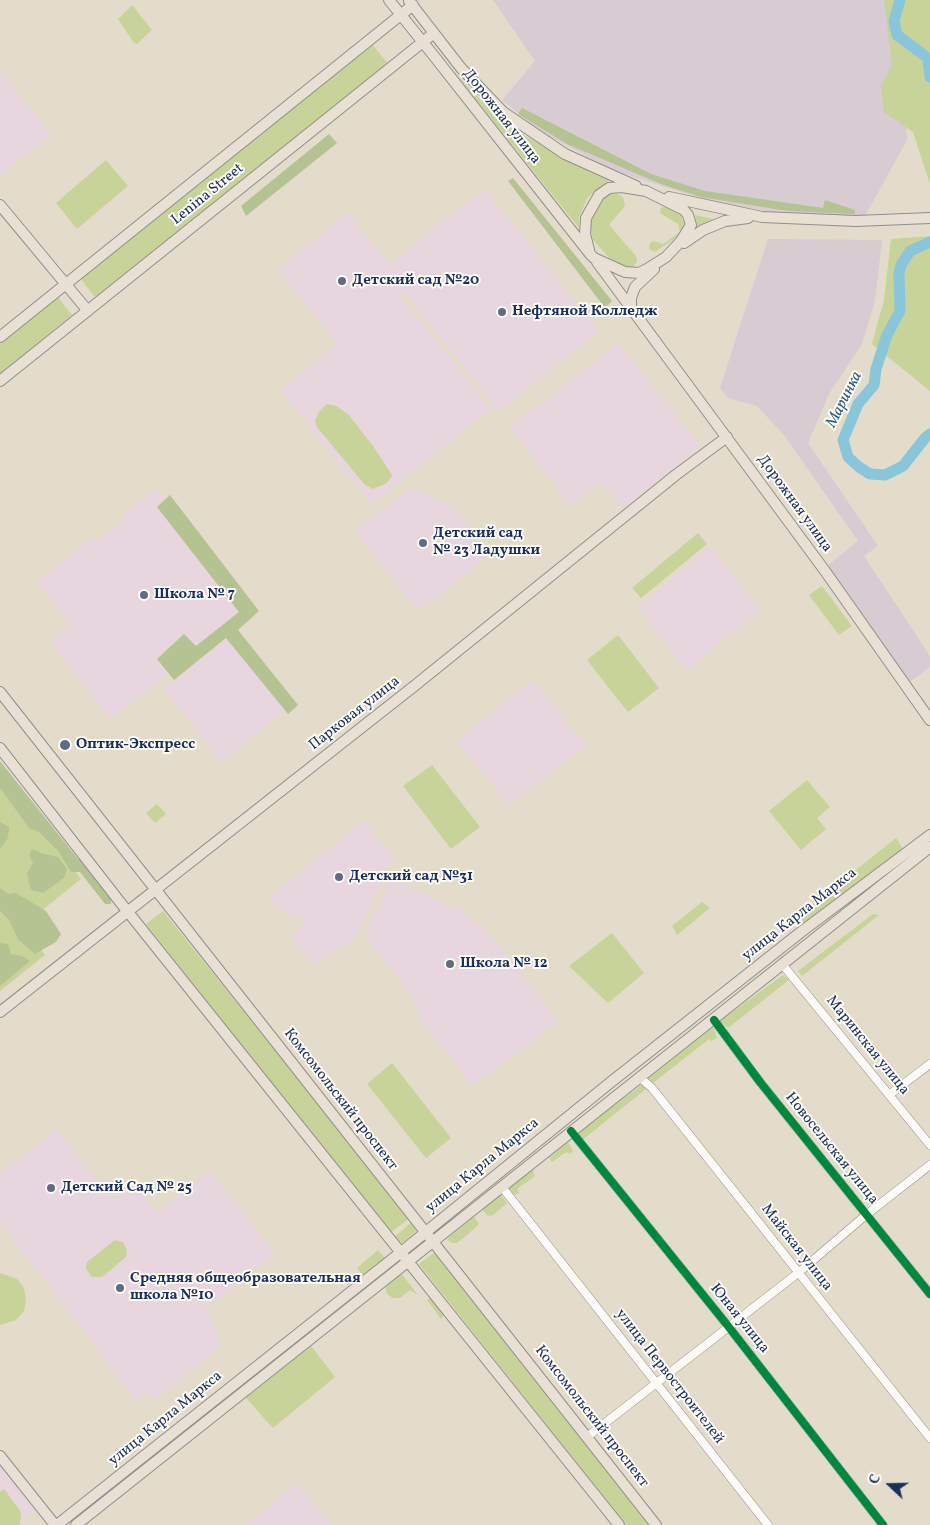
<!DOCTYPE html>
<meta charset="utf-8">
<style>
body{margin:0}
#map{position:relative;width:930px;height:1525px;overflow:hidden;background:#e4dcca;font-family:Vollkorn,serif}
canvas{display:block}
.north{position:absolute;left:865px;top:1460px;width:50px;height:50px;-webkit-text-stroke:4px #fdfcf7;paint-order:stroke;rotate:291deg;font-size:14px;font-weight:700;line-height:20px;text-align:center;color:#1b2f5e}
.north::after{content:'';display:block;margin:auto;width:18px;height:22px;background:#1b2f5e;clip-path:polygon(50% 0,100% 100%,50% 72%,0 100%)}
</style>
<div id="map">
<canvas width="930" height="1525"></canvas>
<div class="north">С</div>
</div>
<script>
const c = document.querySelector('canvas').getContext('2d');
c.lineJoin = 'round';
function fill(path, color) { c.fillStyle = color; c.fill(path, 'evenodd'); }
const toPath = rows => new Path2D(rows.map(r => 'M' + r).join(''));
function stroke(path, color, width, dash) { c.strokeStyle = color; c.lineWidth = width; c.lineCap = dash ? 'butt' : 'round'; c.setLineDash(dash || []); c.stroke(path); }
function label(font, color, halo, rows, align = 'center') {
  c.font = font + ' Vollkorn,serif'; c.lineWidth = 4; c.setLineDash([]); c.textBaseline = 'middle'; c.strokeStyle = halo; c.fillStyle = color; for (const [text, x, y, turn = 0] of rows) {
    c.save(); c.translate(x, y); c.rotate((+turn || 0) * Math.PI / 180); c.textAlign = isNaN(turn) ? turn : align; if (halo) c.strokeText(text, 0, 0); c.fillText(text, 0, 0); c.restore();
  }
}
const built = toPath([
 [0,70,51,135,0,176],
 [485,189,599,331,499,411,405,293,400,296,491,409,371,504,280,390,338,345,278,270,348,213,390,264],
 [618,343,701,446,624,507,601,482,571,505,509,427,535,406,541,406],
 [156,488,251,608,111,719,51,643,72,626,37,582,93,537,97,541,126,519,123,515],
 [409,488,452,506,490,555,419,611,355,532],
 [709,546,760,611,687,670,638,608],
 [238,630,292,704,222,762,163,689],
 [533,680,586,746,509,806,457,741],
 [364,821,393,856,359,932,349,943,342,945,315,966,291,937,306,924,297,914,291,917,268,899],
 [390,878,456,909,460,907,475,925,479,921,559,1021,472,1086,417,1015,419,1007,365,935],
 [57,1130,114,1201,135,1184,157,1213,209,1171,276,1253,205,1309,221,1341,213,1353,155,1400,147,1393,136,1401,0,1222,0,1174],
 [0,1466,37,1510,19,1525,0,1525],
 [297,1484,330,1525,245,1525]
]);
const industrial = toPath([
 [493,0,900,0,907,140,865,216,797,216,709,201,612,170,538,130,502,100,535,61],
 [768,239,882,240,875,301,862,344,829,394,808,443,878,546,864,556,930,656,930,667,907,684,826,567,858,541,784,435,757,406,728,398,720,388]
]);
const green = toPath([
 [884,0,930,0,930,184,913,132,884,112,881,86,892,65],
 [131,6,133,6,152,30,137,44,134,43,118,19],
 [372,44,389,65,95,297,81,279],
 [453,71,504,124,574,163,614,180,606,182,588,197,579,217,579,228],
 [106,160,128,186,77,229,56,203],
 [608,194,617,194,623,197,625,206,609,225,636,256,637,262,633,267,623,268,615,264,593,240,590,225,592,212,599,201],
 [663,207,670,208,681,216,684,224,683,233,655,252,649,249,650,243,653,241,663,244,680,232,678,224,660,213,661,208],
 [695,215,713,219,698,228],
 [930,236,930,391,872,344,884,300,891,239],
 [57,296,72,315,0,374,0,342],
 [327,404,336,406,348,414,373,446,392,475,387,483,373,489,365,485,317,427,315,420,319,412],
 [698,533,707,544,641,598,632,588],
 [822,586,852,626,839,635,809,595],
 [618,635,659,688,628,712,587,660],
 [432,765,480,827,451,849,403,786],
 [0,776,81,879,26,923,25,929,45,955,0,991],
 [807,780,830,807,817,818,826,829,801,850,769,811],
 [157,804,166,814,155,823,146,813],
 [896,838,903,849,805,927,797,917],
 [702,902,710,908,677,935,672,926],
 [163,911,410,1218,390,1233,146,924],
 [873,914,879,915,802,976,798,971],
 [612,933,644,973,608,1003,569,966],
 [783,975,789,980,728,1028,720,1021],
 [713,1027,717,1038,711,1041,709,1039,653,1083,648,1079],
 [392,1063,451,1138,426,1158,367,1084],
 [643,1084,646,1089,581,1141,575,1134],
 [568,1142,573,1151,570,1154,566,1152,552,1162,549,1158],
 [532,1168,535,1176,517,1189,519,1193,513,1195,507,1188],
 [499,1194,501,1195,507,1203,493,1215,488,1216,482,1209],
 [474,1217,479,1224,465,1237,457,1243,452,1243,447,1239],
 [413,1221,416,1231,402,1243,394,1237],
 [115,1240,123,1242,127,1250,126,1257,102,1277,92,1277,86,1269,87,1262],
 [378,1250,385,1258,362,1275,357,1268],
 [435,1252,651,1525,626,1525,419,1264],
 [0,1273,17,1279,24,1288,26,1299,24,1311,16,1320,0,1325],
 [401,1273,418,1295,410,1290,400,1298,393,1298,387,1294,385,1286],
 [432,1297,445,1314,441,1319,427,1300],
 [311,1346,335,1377,273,1428,246,1398],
 [4,1489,21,1512,20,1525,0,1525,0,1492]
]);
const forest = toPath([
 [522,108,651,174,705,191,823,208,825,200,855,210,855,214,788,211,701,197,661,184,567,144,518,114],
 [329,134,337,143,246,216,241,206],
 [513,178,612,301,605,308,508,181],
 [170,495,259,611,238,630,298,705,288,714,226,638,174,680,157,659,184,634,196,646,239,612,157,507],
 [0,761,78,859,82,858,111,897,111,904,105,904,80,872,71,872,59,852,39,832,30,829,0,788],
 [0,822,9,827,8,838,0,849],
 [32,849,41,853,58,857,67,869,64,878,43,893,31,890,27,874,33,863,29,855],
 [0,888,8,894,16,893,46,911,61,934,56,942,35,954,18,939,9,920,0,911],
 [0,943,8,944,11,954,22,956,30,961,0,986]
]);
const river = toPath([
 [900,0,894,21,897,35,928,58,930,77],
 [930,242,910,251,901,265,899,273,900,311,887,335,876,369,874,385,858,404,843,440,848,457,859,467,870,474,885,475,903,466,925,438,930,434]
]);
const minor = toPath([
 [782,964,930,1145],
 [714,1020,760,1082,930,1294],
 [639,1077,652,1088,930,1438],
 [889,1095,930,1064],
 [571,1131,728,1326,883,1525],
 [502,1187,768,1525],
 [587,1437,798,1273,866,1215,930,1165]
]);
const major = toPath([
 [389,0,430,51,519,164,590,254,594,258,625,272,639,273,647,269,666,257,681,241,691,225,688,215,684,210,646,191,622,187,609,188,599,195,586,218,585,234,590,254],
 [409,1,461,68,503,112,565,154,636,186],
 [669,197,762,217,856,221,930,218],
 [0,205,88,311],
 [684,243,703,230,725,221,748,218],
 [597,262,825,571,930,720],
 [631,307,631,298,635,287,654,269],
 [0,337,413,5],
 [0,381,434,33],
 [0,692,656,1525],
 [0,748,120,902,619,1525],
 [0,1012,413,687,677,474,727,437],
 [0,1456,55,1525],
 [57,1525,400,1253,611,1082,801,932,930,835],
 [76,1525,930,847]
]);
const cycleway = toPath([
 [714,1020,760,1082,930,1294],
 [571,1131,728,1326,883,1525]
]);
const markers = [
 [342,281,5,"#616c84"],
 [502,312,5,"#616c84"],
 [423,543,5,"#616c84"],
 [144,595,5,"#616c84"],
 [65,745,6,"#616c84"],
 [339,877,5,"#616c84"],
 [450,964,5,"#616c84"],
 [51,1188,5,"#616c84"],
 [120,1288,5,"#616c84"]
];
const streetNames = [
 ["Дорожная улица",501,117,52],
 ["Lenina Street",208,195,-39],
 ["Дорожная улица",794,504,54],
 ["Парковая улица",355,714,-38],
 ["улица Карла Маркса",800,915,-38],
 ["Маринская улица",867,1046,51],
 ["Комсомольский проспект",340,1100,52],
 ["Новосельская улица",831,1149,51],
 ["улица Карла Маркса",483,1166,-39],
 ["Майская улица",796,1248,52],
 ["Юная улица",739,1319,51],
 ["улица Первостроителей",669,1377,52],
 ["Комсомольский проспект",591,1417,52],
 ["улица Карла Маркса",166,1419,-39]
];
const poiNames = [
 ["Детский сад №20",352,281],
 ["Нефтяной Колледж",512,312],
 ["Детский сад",433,534],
 ["№ 23 Ладушки",433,551],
 ["Школа № 7",154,595],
 ["Оптик-Экспресс",76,745],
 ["Детский сад №31",349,877],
 ["Школа № 12",460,964],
 ["Детский Сад № 25",61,1188],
 ["Средняя общеобразовательная",130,1279],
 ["школа №10",130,1296]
];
const waterNames = [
 ["Маринка",845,400,-63]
];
fill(built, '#e7d6dd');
fill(industrial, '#d6ccd1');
fill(green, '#c7d399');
fill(forest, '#b4c391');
stroke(river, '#8ac6d9', 11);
stroke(minor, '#908f8e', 9);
stroke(major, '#908f8e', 12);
stroke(minor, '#fbfaf7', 8);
stroke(major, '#e7e0d3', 10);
stroke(cycleway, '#00873e', 8);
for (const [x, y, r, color] of markers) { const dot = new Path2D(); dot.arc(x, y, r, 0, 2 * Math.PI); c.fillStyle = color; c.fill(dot); stroke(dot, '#fdfcf7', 2); }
label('15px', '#1b2f5e', '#fdfcf7', streetNames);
label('bold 15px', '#1b2f5e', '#fdfcf7', poiNames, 'left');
label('italic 16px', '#315985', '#fdfcf7', waterNames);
</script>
